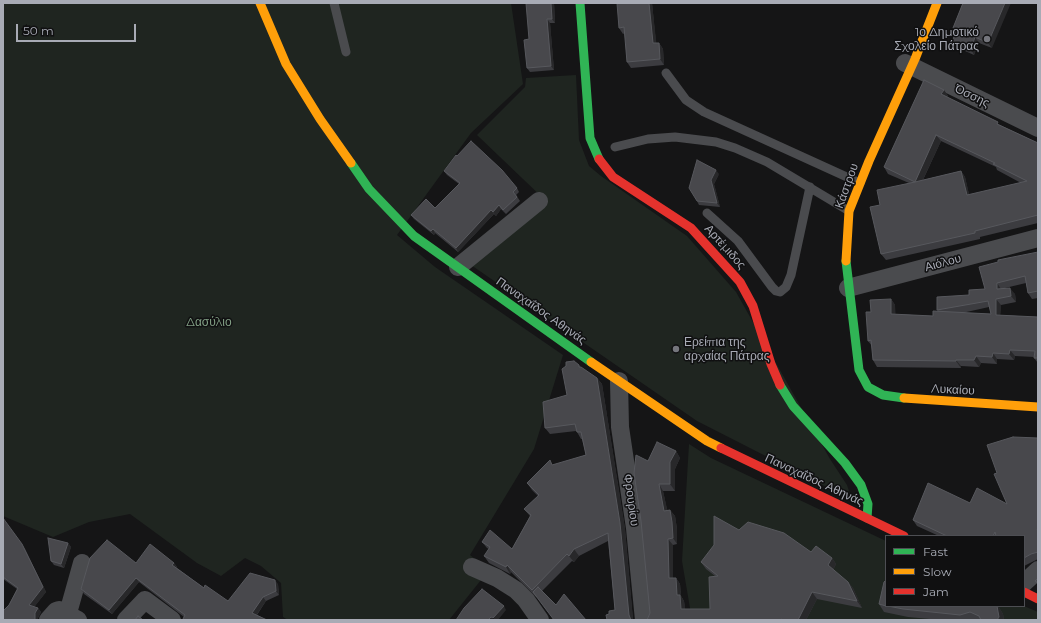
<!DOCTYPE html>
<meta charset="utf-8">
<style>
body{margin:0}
#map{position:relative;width:1041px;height:623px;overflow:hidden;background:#151516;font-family:Montserrat,sans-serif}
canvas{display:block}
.frame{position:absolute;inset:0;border:4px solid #a8abb5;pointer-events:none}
.legend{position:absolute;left:885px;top:535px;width:140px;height:72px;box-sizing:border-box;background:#101011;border:1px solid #4d4e53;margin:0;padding:5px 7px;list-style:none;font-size:12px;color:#a8abb5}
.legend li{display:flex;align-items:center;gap:8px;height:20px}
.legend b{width:20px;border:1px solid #4d4e53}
.scale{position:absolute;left:16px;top:24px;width:120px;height:18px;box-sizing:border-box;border:2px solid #a8abb5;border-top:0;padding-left:5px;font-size:12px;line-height:14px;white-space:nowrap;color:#a8abb5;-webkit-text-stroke:3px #101011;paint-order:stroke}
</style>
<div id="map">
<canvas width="1041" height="623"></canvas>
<div class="frame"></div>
<ul class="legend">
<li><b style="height:5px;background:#30b455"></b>Fast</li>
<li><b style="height:5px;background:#ff9f0a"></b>Slow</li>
<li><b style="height:5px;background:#e5322d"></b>Jam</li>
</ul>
<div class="scale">50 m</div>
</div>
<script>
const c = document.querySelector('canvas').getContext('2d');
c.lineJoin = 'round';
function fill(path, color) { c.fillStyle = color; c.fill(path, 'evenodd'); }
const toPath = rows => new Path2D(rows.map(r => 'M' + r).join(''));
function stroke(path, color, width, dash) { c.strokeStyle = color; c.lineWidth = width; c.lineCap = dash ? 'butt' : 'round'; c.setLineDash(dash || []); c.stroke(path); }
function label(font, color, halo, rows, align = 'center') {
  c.font = font + ' Montserrat,sans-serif'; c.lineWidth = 3; c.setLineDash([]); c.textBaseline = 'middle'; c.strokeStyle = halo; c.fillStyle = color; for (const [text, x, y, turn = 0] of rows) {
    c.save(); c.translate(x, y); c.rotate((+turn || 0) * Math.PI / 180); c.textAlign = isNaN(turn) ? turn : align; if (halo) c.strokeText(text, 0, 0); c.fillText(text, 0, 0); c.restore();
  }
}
const green = toPath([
 [3,3,511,3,523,84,471,133,397,235,435,267,563,355,534,449,470,555,489,570,449,620,288,620,283,617,281,583,261,566,245,558,221,576,197,563,130,514,89,522,53,537,3,516],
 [576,75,579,140,589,166,601,176,687,236,736,292,830,459,847,485,852,500,697,421,471,265,546,201,477,135,525,87,526,78],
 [689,444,711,458,886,541,886,606,1024,606,1038,612,1038,620,692,620,682,561]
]);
const lane = toPath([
 [334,3,346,52],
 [666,73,686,100,704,112,860,183],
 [615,147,648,139,675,137,716,142,735,148,767,162,849,211],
 [707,213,738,241,772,287,776,291,780,292,786,287,791,275,810,187]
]);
const street = toPath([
 [905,63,1038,128],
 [458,267,539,201],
 [848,288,1038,238],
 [619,381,620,427,635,528,644,620],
 [472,567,497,578,516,590,526,600,540,620],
 [1024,583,1038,570],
 [68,613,82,563],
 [48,620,56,611,59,610,78,620],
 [126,620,145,600,172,620]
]);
const fast = toPath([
 [580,3,590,138,599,159],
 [351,163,369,189,414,236,591,362],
 [846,261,859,370,868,387,883,395,904,398],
 [780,385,793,406,845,463,861,485,868,504,867,518]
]);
const slow = toPath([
 [260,3,286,64,320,119,351,163],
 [846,261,849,211,869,161,915,59,937,3],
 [591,362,707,441,721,448],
 [904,398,1038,407]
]);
const jam = toPath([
 [599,159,613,177,691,228,740,282,753,306,771,364,780,385],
 [721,448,904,536],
 [1024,592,1038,599]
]);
const wall = toPath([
 [554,3,555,23,550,23,554,70,530,72,527,68,529,39],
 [652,3,656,43,659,43,663,49,664,65,631,68,627,62,625,33,623,34,619,28],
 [963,3,992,48,979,43,974,55,956,47,952,42,956,32,953,28],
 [944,90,948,96,947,97,1000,125,1038,143,1038,223,980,237,980,239,886,260,881,254,909,183,888,174,884,167],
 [941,141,996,167,997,170,1021,183,969,195,965,177,961,171,923,180],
 [444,171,517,188,519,192,516,195,520,201,506,214,501,209,496,216,494,214,458,252,435,233,434,235,414,219,411,215,435,208,459,184,447,175],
 [719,174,714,184,720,207,699,205,697,201],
 [1038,252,1038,298,1032,299,1028,293,1026,283,1005,288,1015,294,1016,302,1001,305,1000,315,1038,317,1038,363,1034,358,1034,357,1015,356,1014,360,997,359,997,364,981,363,979,367,961,366,961,368,877,367,873,360,872,346,868,341,871,312,891,299,895,305,895,314,933,316,938,311,937,310,969,295,985,289],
 [989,307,991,314,962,313],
 [579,365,580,367,597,378,602,384,625,529,633,620,609,614,615,610,608,541,579,556,574,562,572,561,542,591,556,605,586,620,536,597,511,572,510,574,489,563,484,556,489,549,487,548,482,542,512,549,530,516,524,509,538,496,532,490,527,483,553,465,586,455,582,439,581,439,577,432,576,431,550,434,545,428,567,395],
 [1038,438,1038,559,1024,566,1024,536,939,536,917,526,913,520,970,503,1007,504,997,473],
 [676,451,680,458,675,469,675,491,663,491,667,510,670,510,675,516,677,529,677,544,673,545,673,578,676,578,680,584,681,596,684,601,685,609,710,609,715,576,706,569,701,562,739,530,811,552,832,558,836,564,833,570,848,582,853,588,862,608,817,599,806,620,647,620,650,613,648,461],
 [3,518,25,549,46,592,34,607,38,608,41,612,38,618,38,620,3,620,9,605,17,589,3,579],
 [68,543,71,547,64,568,54,565,51,561],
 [136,563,174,563,177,567,177,568,204,588,228,601,278,584,279,595,266,601,257,615,267,620,184,620,183,619,184,617,139,582,112,614,84,594,81,589],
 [886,580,886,606,998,606,1003,614,1004,620,977,620,975,619,973,620,941,620,908,617,884,612,879,604]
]);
const shadedWall = toPath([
 [551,3,554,3,555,23,552,19],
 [649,3,652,3,657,49,653,43],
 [1005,3,1011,3,992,48,988,43],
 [547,19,550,23,554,70,551,66],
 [975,37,979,43,974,55,971,49],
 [659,43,663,49,664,65,660,59],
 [944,90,948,96,946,101,941,94],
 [936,135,941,141,919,188,915,182],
 [716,170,719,174,714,184,720,207,717,203,711,180],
 [961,171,965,177,971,202,967,195],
 [499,205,501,209,496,216,493,212],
 [491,210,494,214,458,252,456,248],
 [433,229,435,233,434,235,431,231],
 [997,283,1001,289,997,289],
 [1010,288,1015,294,1016,302,1011,296],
 [891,299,895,305,896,320,891,314],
 [996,299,1001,305,1000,321,996,315],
 [1010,350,1015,356,1014,360,1009,354],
 [993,353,997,359,997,364,992,357],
 [976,356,981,363,979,367,974,360],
 [956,360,961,366,961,368,956,361],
 [597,378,602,384,625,529,633,620,631,620,629,615],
 [676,451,680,458,675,469,675,491,670,484,670,462],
 [659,484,663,491,669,517,664,511],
 [670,510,675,516,677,529,677,544,673,538],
 [668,539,673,545,673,585,669,578],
 [68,543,71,547,64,568,61,564],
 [22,544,25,549,46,592,32,610,29,605],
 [574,549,579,556,574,562,569,556],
 [832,558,836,564,832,572,828,565],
 [174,563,177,567,176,569,172,565],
 [507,565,511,572,510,574,506,567],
 [136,578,139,582,112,614,109,610],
 [676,578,680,584,681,596,684,601,686,615,681,609,677,595],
 [275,580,278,584,279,595,276,591],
 [848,582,853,588,862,608,857,601],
 [812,592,817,599,806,620,798,620],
 [263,597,266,601,255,617,252,613],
 [504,606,506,610,498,620,495,620,493,618],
 [997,606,998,606,1003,614,1004,620,997,620],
 [38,608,41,612,38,618,38,620,36,620,35,619,35,613],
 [491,617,493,620,488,620]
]);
const building = toPath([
 [526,3,551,3,552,19,547,19,551,66,527,68,524,40,529,39,526,3],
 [617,3,649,3,653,43,659,43,660,59,627,62,624,27,619,28,617,3],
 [963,3,1005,3,988,43,975,37,971,49,952,42,957,29,953,28,963,3],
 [924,80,944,90,941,94,998,122,997,124,1038,143,1038,215,975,231,975,233,881,254,870,207,880,205,877,190,915,182,884,167,924,80],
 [936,135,995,163,993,164,1027,181,967,195,961,171,915,182,936,135],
 [471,141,502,170,517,188,513,192,517,197,503,210,499,205,493,212,491,210,456,248,433,229,431,231,411,215,426,199,435,208,460,183,444,171,456,155,457,156,471,141],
 [697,160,716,170,711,180,717,203,697,201,689,188,697,160],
 [1038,252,1038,291,1028,293,1025,276,997,283,997,289,1010,288,1011,296,996,299,996,315,1038,317,1038,358,1034,358,1035,351,1010,350,1009,354,993,353,992,357,976,356,974,360,956,360,956,361,873,360,871,340,868,341,866,312,871,312,870,300,891,299,891,314,933,316,933,311,991,314,988,301,937,310,937,297,969,295,969,290,985,289,979,267,998,262,998,260,1038,252],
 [574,361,579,365,579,367,581,367,597,378,620,523,629,615,631,620,607,620,606,615,609,614,609,611,615,610,608,533,574,549,569,556,567,554,532,590,507,565,506,567,484,556,490,547,482,542,490,530,512,549,531,515,524,509,539,495,527,483,550,460,552,465,586,455,581,432,577,432,575,424,545,428,543,402,567,395,562,369,566,366,566,362,574,361],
 [1013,437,1038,438,1038,529,1037,529,1038,531,1038,552,1031,554,1024,558,1024,536,996,536,995,532,993,536,947,536,913,520,928,483,970,503,977,488,1007,504,994,474,997,473,987,445,1013,437],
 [657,442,676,451,670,462,670,484,659,484,664,511,670,510,672,522,673,538,668,539,669,578,676,578,677,595,680,595,681,609,710,609,709,577,718,576,701,562,714,545,714,516,739,530,748,522,784,533,811,552,816,546,832,558,828,565,848,582,857,601,812,592,798,620,783,620,781,619,781,620,647,620,650,613,641,521,634,473,636,455,648,461,657,442],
 [3,518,22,544,43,587,29,605,38,608,35,613,35,619,36,620,3,620,3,611,9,605,18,588,3,577,3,518],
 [48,538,68,543,61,564,51,561,48,538],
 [107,540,136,563,150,544,174,563,172,565,204,588,205,585,228,601,250,573,275,580,276,591,263,597,252,613,267,620,184,620,183,619,185,615,136,578,109,610,81,589,90,558,107,540],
 [1038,578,1038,583,1035,581,1038,578],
 [886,580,886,606,879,604,884,582,886,580],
 [538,587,556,605,564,594,586,620,554,620,533,592,538,587],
 [482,589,504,606,493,618,491,617,488,620,456,620,464,608,482,589],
 [888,606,997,606,999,617,997,620,981,620,979,616,970,612,960,615,903,609,888,606],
 [138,616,143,620,135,620,138,616]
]);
const markers = [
 [987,39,4,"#75767d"],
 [676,349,4,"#75767d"]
];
const poiNames = [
 ["1ο Δημοτικό",979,32],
 ["Σχολείο Πάτρας",979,46],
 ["Ερείπια της",684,342,"left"],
 ["αρχαίας Πάτρας",684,356,"left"]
];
const streetNames = [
 ["Όσσης",972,96,26],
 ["Κάστρου",847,186,-70],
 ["Αρτέμιδος",725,247,48],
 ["Αιόλου",943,263,-15],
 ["Παναχαΐδος Αθηνάς",541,311,35],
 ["Λυκαίου",953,390,3],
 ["Παναχαΐδος Αθηνάς",814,480,25],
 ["Φρουρίου",631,500,82]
];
const parkNames = [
 ["Δασύλιο",209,322]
];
fill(green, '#1f2520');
stroke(lane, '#4a4b4e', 9);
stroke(street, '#4a4b4e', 18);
stroke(fast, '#30b455', 9);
stroke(slow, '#ff9f0a', 9);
stroke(jam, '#e5322d', 9);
fill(wall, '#3c3c40');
fill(shadedWall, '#28282a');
fill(building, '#48484c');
stroke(building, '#57585d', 1);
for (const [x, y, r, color] of markers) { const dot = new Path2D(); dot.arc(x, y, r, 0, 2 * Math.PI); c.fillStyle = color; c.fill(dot); stroke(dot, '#101011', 1.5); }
label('12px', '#a8abb5', '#101011', poiNames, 'right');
label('12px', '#a8abb5', '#101011', streetNames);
label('12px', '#819e84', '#101011', parkNames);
</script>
